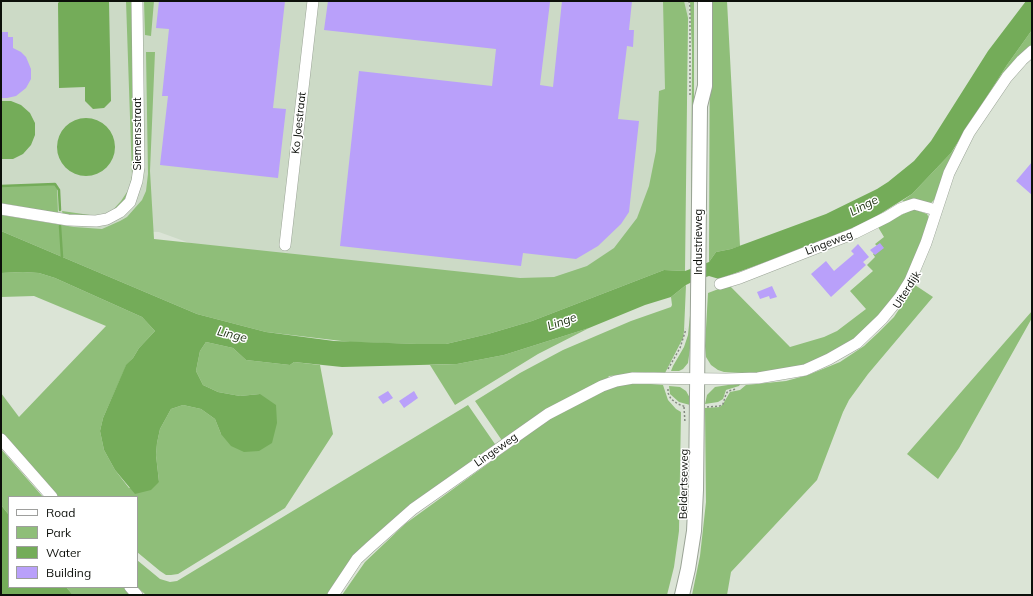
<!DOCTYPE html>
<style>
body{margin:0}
#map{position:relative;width:1033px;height:596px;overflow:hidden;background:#dbe4d6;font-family:Mulish,sans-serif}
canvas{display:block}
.frame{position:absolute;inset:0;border:2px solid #0c0f0a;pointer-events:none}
.legend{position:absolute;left:8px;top:496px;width:130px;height:92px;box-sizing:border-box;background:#fff;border:1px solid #9e9f9d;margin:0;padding:5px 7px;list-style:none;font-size:12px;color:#0c0f0a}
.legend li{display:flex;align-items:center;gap:8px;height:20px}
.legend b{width:20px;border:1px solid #9e9f9d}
</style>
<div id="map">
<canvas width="1033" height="596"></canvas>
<div class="frame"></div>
<ul class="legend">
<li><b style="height:5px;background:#fff"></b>Road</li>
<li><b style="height:11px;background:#8fbe79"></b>Park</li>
<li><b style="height:11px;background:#74ac59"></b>Water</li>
<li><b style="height:11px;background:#b9a0fa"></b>Building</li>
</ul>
</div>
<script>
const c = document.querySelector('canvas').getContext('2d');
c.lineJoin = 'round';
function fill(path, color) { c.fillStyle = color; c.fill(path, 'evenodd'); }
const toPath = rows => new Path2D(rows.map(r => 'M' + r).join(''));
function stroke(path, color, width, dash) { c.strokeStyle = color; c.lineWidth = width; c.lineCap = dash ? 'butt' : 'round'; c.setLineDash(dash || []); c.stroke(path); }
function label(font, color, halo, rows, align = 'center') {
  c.font = font + ' Mulish,sans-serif'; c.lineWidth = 3; c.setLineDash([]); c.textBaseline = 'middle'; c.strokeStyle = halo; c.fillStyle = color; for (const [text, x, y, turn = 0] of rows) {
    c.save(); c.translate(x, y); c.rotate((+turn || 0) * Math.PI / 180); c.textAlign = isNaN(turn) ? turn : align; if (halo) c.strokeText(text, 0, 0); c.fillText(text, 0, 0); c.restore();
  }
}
const built = toPath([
 [1,1,689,1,682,235,554,282,228,257,159,232,1,225]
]);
const green = toPath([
 [126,1,131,1,132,10,135,175,131,193,120,210,112,215,101,218,72,218,63,215,62,211,97,216,111,212,121,201,129,189,132,176],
 [144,1,154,1,151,36,145,35],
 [663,1,684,1,688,18,685,271,664,270,532,321,488,334,446,344,417,344,350,342,266,332,197,314,1,231,1,215,74,227,102,229,120,221,127,217,142,200,146,191,148,174,146,52,155,52,150,171,154,239,520,278,554,277,587,266,614,248,637,218,649,186,656,151,659,91,665,89],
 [690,1,694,1,694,246,691,246,692,52],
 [710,1,727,1,740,246,731,249,716,252,709,262],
 [1032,30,1032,46,984,101,1007,65],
 [966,132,935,199,931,203,926,204,902,201,912,194,951,153],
 [52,184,57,185,58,213,1,203,1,187],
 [911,210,916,210,927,214,929,218,928,226,905,285,865,333,811,364,759,374,724,372,718,370,711,365,706,357,705,346,708,293,729,285,790,347,824,337,837,331,866,309,850,291,873,271,867,265,875,257,873,254,879,248,875,244,884,237,878,227],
 [23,272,39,273,55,278,142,317,155,331,139,348,133,358,126,366,103,418,100,431,104,450,115,470,129,488,159,482,156,455,157,443,160,429,171,409,183,405,201,409,215,419,221,434,260,394,240,396,218,392,203,385,196,371,200,351,206,342,233,348,246,360,290,365,294,362,320,365,333,434,285,508,178,574,171,575,166,575,160,571,137,552,137,497,57,497,1,434,1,393,19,417,106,326,34,296,1,297,1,273],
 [686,285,684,331,683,338,665,373,653,372,609,376,604,383,503,442,475,401,520,373,563,350,631,321,671,307,672,305,671,297],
 [915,285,933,297,868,374,849,400,843,412,817,480,731,572,727,595,692,595,700,556,706,502,705,408,720,407,723,404,730,392,740,390,746,385,786,381,808,375,840,362,864,346,878,333,894,317],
 [693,286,693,326,688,363,683,369,679,371,671,371,673,366,684,347,688,335],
 [1032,311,1032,318,959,448,938,479,907,454],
 [589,328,538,354,455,405,430,365,457,364,504,355],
 [639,383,663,385,668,400,676,409,681,412,679,531,674,567,667,595,342,595,365,562,405,524,548,420,578,403,595,396,605,388,614,386],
 [741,383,739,386,726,390,723,399,718,402,705,404,707,395,715,387],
 [669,386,680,387,686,391,690,398,690,405,679,402,670,394],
 [468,405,497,447,404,514,330,595,146,595,137,587,137,560,160,579,170,582,177,581],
 [1,449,43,497,9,497,9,515,1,505],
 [66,587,123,587,131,595,73,595]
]);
const water = toPath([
 [60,1,109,2,111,101,104,108,93,109,85,101,85,87,59,88,58,3],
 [1026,1,1032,1,1032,30,1007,65,951,153,912,194,872,219,827,240,719,279,709,276,694,281,686,285,671,297,645,305,589,328,504,355,457,364,342,367,294,362,290,365,246,360,233,348,206,342,200,351,196,371,203,385,218,392,240,396,260,394,276,405,277,423,272,443,259,451,244,452,231,446,221,434,215,419,201,409,183,405,171,409,160,429,157,443,156,455,159,482,151,490,135,494,115,470,104,450,100,431,103,418,126,365,133,358,139,348,155,331,142,317,55,278,39,273,23,272,1,273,1,231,197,314,266,332,334,341,417,344,446,344,488,334,532,321,664,270,685,271,709,262,716,252,731,249,826,214,877,189,888,182,914,161,931,141,988,51],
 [1,101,11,101,21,105,30,113,35,123,35,135,31,145,23,154,13,159,1,159],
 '57 147a29 29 0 1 1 58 0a29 29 0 1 1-58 0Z',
 [1,505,9,515,9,587,66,587,73,595,1,595]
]);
const stream = toPath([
 [1,186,55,184,59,190,60,210],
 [60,226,62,257]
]);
const building = toPath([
 [159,1,285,1,273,108,286,109,278,178,160,165,168,96,162,96,169,29,156,28],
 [328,1,550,2,540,85,553,87,562,1,632,1,629,30,634,30,633,47,627,46,618,119,639,121,629,212,621,224,598,246,576,259,523,253,521,266,340,246,359,71,492,86,496,49,324,30],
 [1,32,8,32,8,37,13,37,13,48,21,52,26,57,31,69,31,79,26,88,16,96,7,98,1,98],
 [1032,162,1032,195,1016,181],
 [880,243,884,248,875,255,870,250],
 [858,244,869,257,863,262,866,265,831,297,811,274,826,261,834,271,854,254,851,251],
 [772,286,777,297,770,299,769,296,760,299,757,292],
 [388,391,393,398,383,404,378,397],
 [414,391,418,398,404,408,399,401]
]);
const path = toPath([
 [689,1,690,7,690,97],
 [668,369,680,348,686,329],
 [668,389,668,393,671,399,678,404,686,407],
 [684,407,685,423],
 [707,407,720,406,723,404,726,394,728,391,736,389]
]);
const minor = toPath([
 [1,209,68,220,96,221,107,219,120,212,130,202,137,181,139,167,137,1],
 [285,245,313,1],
 [720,284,740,278,855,233,887,217,900,209,908,206,914,204,936,210],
 [1,439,52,497],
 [130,587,137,595],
 [333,595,357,559,370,547,413,509,548,414,602,386,616,381,633,378,726,379,758,378,805,370,829,359,857,343,882,319,900,297,910,281,926,243,949,173,969,133,1007,77,1022,60,1032,51]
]);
const major = toPath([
 [682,595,688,569,694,531,696,490,700,106,705,86,705,1]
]);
const streetNames = [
 ["Ko Joestraat",299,123,-84],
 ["Siemensstraat",138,134,-90],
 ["Industrieweg",699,242,-90],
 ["Lingeweg",829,243,-21],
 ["Uiterdijk",907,290,-58],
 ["Lingeweg",496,450,-35],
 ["Beldertseweg",684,484,-89]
];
const waterNames = [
 ["Linge",864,206,-28],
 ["Linge",562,322,-20],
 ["Linge",232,335,14]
];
fill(built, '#ccdac6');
fill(green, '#8fbe79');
fill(water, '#74ac59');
stroke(stream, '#74ac59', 2.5);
fill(building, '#b9a0fa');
stroke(minor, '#9aa396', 12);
stroke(major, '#9aa396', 16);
stroke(path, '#848a80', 1.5, [2, 2]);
stroke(minor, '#fff', 11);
stroke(major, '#fff', 14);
label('11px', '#0c0f0a', '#fff', streetNames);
label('italic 12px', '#1f3513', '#fff', waterNames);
</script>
